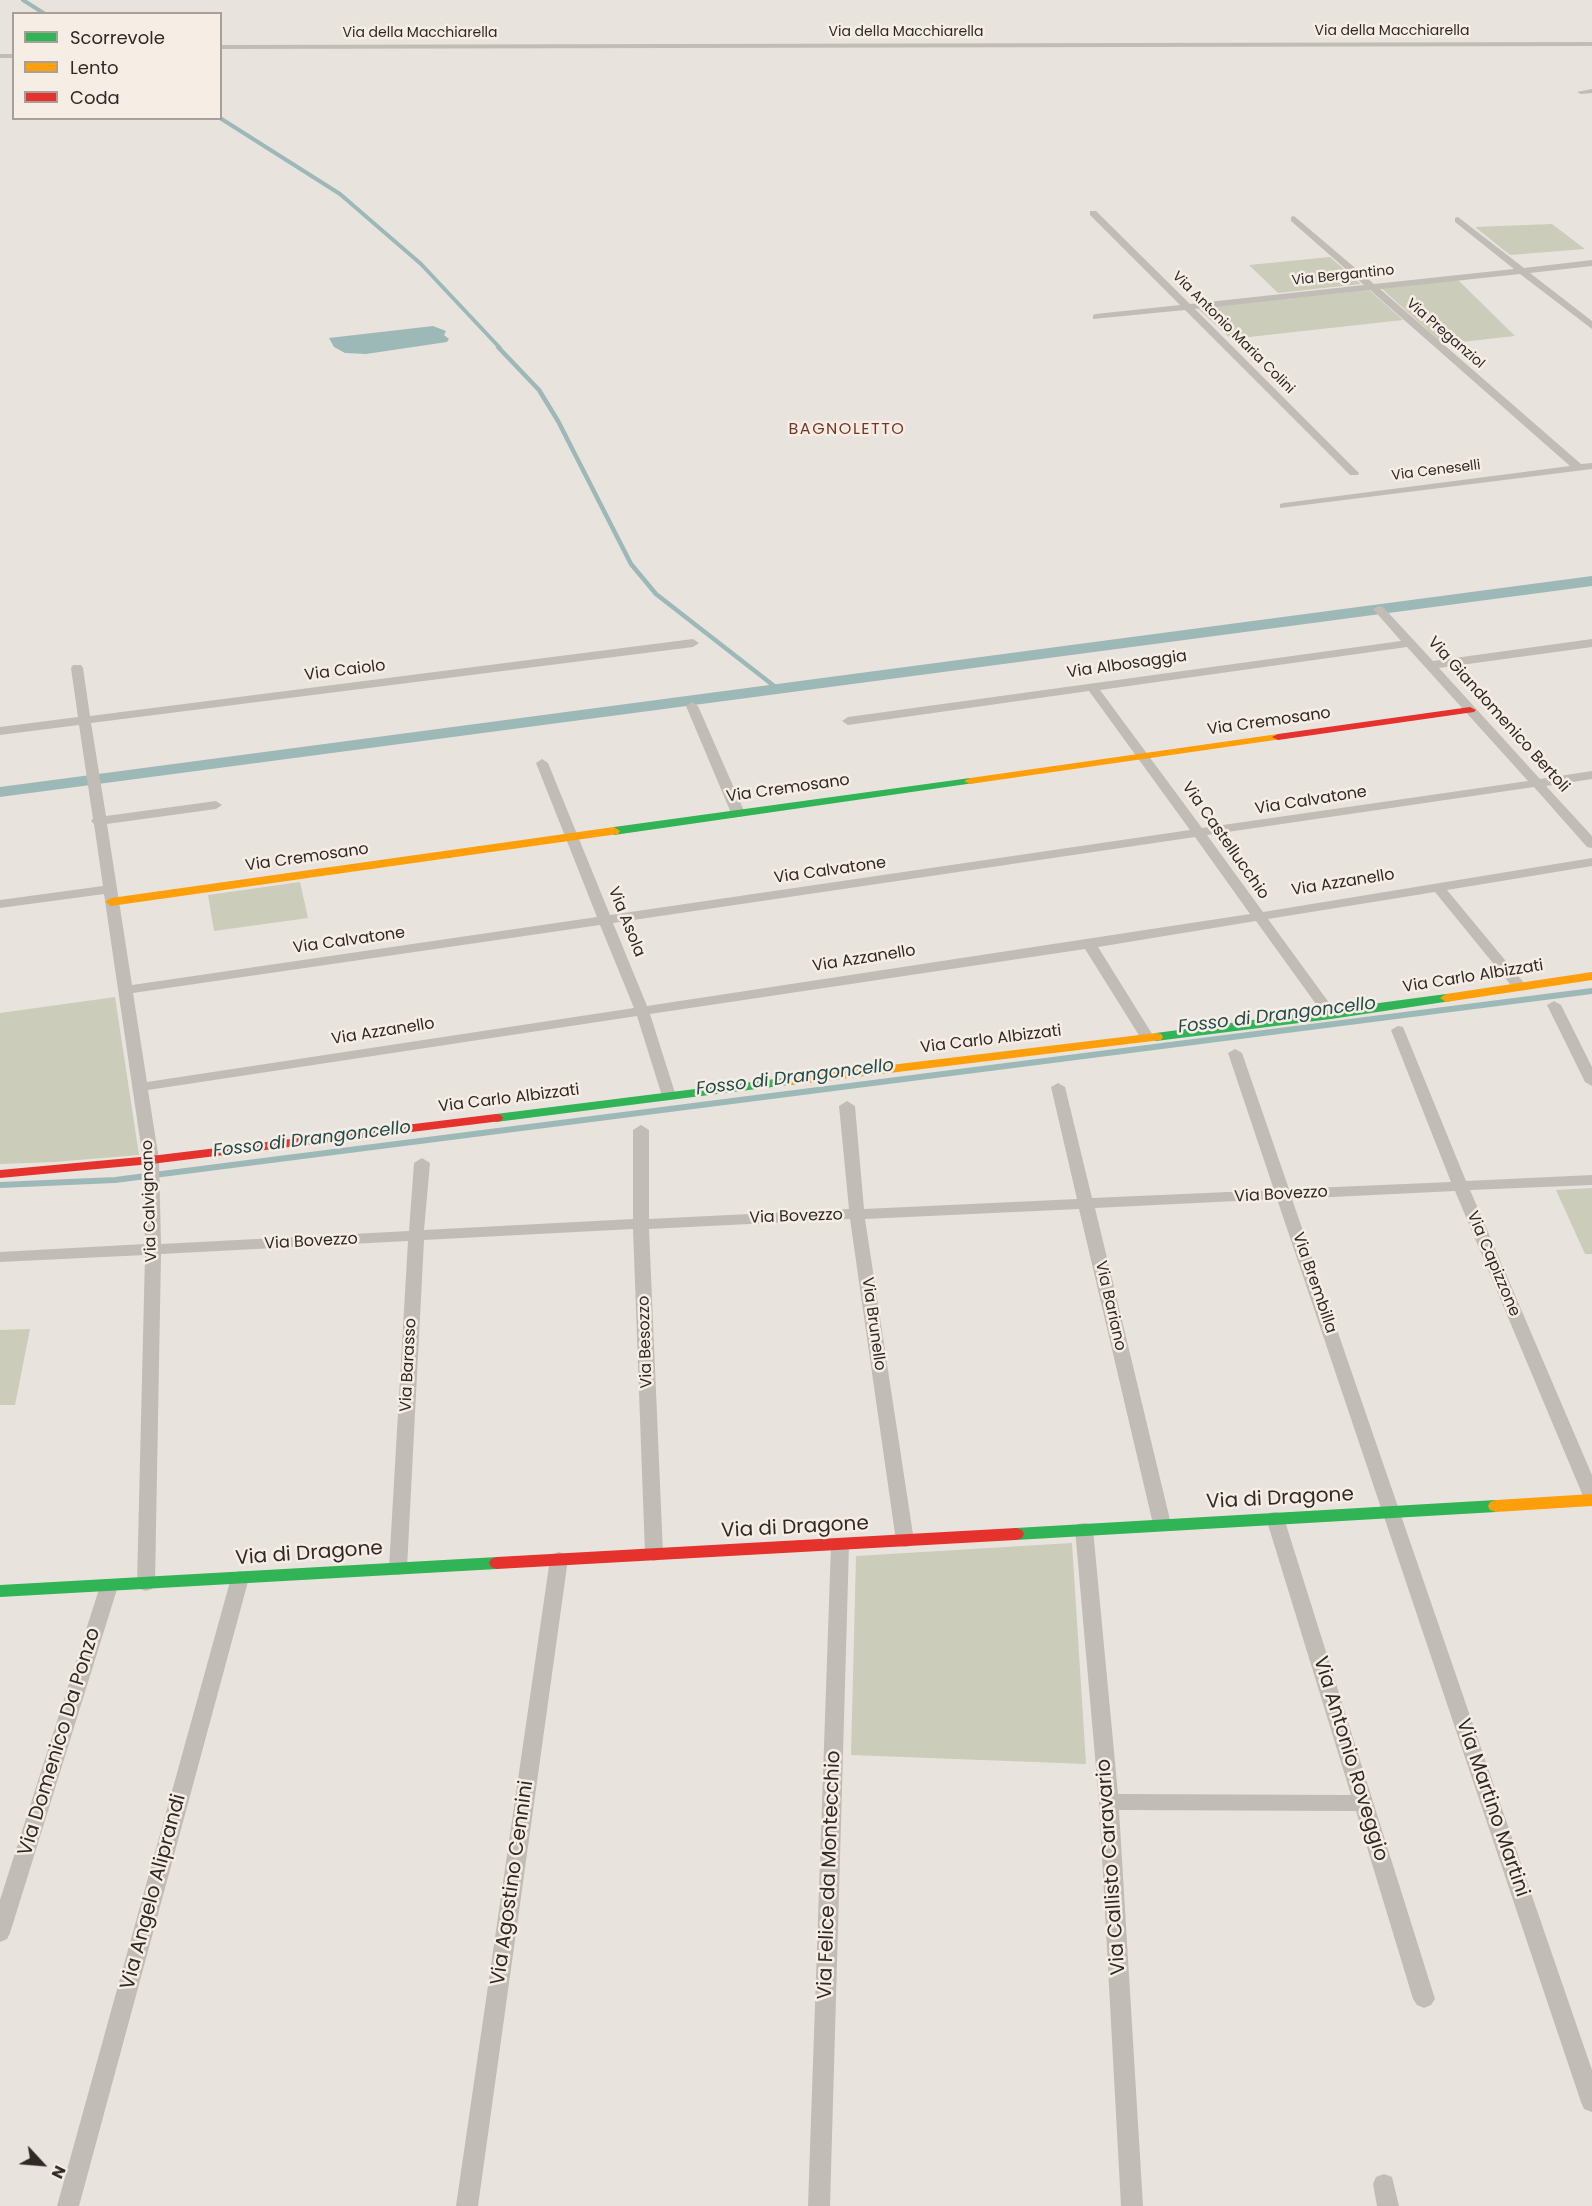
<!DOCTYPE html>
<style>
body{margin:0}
#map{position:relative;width:1592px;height:2206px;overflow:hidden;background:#e9e3de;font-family:Poppins,sans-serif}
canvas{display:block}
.legend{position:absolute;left:12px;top:12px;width:210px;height:108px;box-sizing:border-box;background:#f6ede5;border:2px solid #a79f99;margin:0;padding:8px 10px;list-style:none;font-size:18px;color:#312927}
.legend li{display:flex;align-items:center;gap:12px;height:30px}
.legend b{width:30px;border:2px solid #a79f99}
.north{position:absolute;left:12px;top:2134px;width:60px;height:60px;-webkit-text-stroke:4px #f6ede5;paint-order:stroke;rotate:116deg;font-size:16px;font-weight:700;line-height:24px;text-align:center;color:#312927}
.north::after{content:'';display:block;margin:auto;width:21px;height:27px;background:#312927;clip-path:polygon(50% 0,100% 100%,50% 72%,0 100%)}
</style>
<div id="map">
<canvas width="1592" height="2206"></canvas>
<ul class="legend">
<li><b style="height:8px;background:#30b455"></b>Scorrevole</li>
<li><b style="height:8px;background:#ff9f0a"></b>Lento</li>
<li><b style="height:8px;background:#e5322d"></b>Coda</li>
</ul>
<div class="north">N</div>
</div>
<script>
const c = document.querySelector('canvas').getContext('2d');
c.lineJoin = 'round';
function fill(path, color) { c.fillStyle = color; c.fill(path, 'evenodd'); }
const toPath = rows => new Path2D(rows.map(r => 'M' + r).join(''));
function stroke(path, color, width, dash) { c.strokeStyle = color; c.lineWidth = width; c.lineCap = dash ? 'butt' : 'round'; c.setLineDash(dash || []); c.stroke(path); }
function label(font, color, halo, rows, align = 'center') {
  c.font = font + ' Poppins,sans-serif'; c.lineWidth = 5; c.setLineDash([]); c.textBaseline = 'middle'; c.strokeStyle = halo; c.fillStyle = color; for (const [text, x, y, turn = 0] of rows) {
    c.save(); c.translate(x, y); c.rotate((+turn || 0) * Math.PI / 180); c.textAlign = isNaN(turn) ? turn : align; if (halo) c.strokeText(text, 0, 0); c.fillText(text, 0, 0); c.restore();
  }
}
const green = toPath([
 [1552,224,1585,249,1510,255,1475,227],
 [1330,257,1361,284,1278,293,1249,265],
 [1458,280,1515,336,1443,344,1381,288],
 [1369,290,1403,320,1231,339,1197,308],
 [300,882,308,918,214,931,208,895],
 [115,997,139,1155,54,1162,0,1164,0,1013],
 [1592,1188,1592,1254,1585,1254,1556,1190],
 [30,1329,15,1405,0,1405,0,1330],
 [1072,1543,1086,1764,851,1755,856,1556]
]);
const water = toPath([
 [433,326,446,331,444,335,449,339,447,342,366,354,345,353,334,347,329,338]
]);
const streamFar2 = toPath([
 [23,0,45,14],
 [220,118,340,194,421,264,500,348]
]);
const streamFar1 = toPath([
 [498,347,539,390,558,421,631,564,656,594,778,689]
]);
const stream = toPath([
 [0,1185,115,1180,1592,991]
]);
const canal = toPath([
 [1592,576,1592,586,0,797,0,787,1592,576]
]);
const street = toPath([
 [1592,42,1592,46,220,49,220,45,1592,42],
 [0,54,14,54,14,58,0,58,0,54],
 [1592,89,1592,93,1581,94,1577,92,1592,89],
 [1090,211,1096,211,1190,304,1364,285,1291,221,1291,217,1294,216,1374,284,1514,269,1455,222,1455,218,1458,217,1524,268,1592,260,1592,266,1530,273,1592,321,1592,329,1520,274,1380,289,1581,464,1592,463,1592,469,1280,508,1280,504,1284,503,1570,466,1370,290,1195,309,1359,473,1358,475,1350,475,1185,310,1093,319,1093,315,1096,314,1180,305,1090,215,1090,211],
 [1379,606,1383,607,1433,661,1592,639,1592,647,1439,668,1540,779,1592,771,1592,779,1546,786,1592,836,1592,848,1587,847,1534,787,1207,835,1263,912,1592,858,1592,866,1447,890,1524,983,1526,986,1524,989,1514,989,1435,892,1268,919,1338,1015,1331,1019,1326,1018,1256,921,1098,947,1154,1037,1147,1041,1140,1037,1085,949,650,1014,676,1096,669,1100,662,1096,637,1016,148,1090,159,1160,161,1244,409,1231,414,1163,422,1158,430,1163,424,1230,633,1219,633,1130,641,1125,649,1130,649,1219,849,1209,839,1106,847,1101,855,1106,864,1209,1077,1199,1051,1087,1058,1083,1065,1087,1092,1198,1274,1190,1228,1053,1235,1049,1242,1053,1289,1189,1451,1182,1391,1030,1398,1026,1403,1027,1466,1181,1592,1175,1592,1185,1470,1190,1592,1475,1592,1502,1586,1500,1583,1496,1455,1191,1292,1199,1592,2070,1592,2112,1584,2109,1581,2102,1277,1199,1095,1208,1171,1524,1168,1529,1162,1530,1156,1529,1153,1524,1079,1209,865,1219,914,1541,911,1546,905,1547,899,1546,896,1541,850,1219,649,1229,663,1554,660,1559,654,1561,648,1559,645,1554,633,1229,424,1240,407,1568,404,1573,398,1575,392,1573,389,1568,408,1241,161,1254,155,1584,152,1589,146,1591,140,1589,137,1584,145,1255,0,1262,0,1252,145,1244,143,1160,104,894,0,908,0,900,103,886,94,824,91,821,93,819,79,725,0,735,0,727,78,717,71,668,73,665,81,665,83,668,90,716,693,639,699,643,693,647,91,723,106,816,216,801,222,805,216,809,107,824,132,985,597,917,536,763,542,759,548,763,610,915,1190,830,1089,691,848,725,842,721,848,717,1401,641,1373,609,1379,606],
 [1407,647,1528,781,1202,828,1100,690,1407,647],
 [1195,837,1250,914,647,1006,613,923,1195,837],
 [600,925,634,1008,147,1082,133,993,600,925],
 [692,702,698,706,745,813,743,816,738,817,731,813,686,706,692,702],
 [1554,1001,1561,1005,1592,1067,1592,1086,1585,1082,1547,1005,1554,1001],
 [1275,1512,1281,1513,1284,1518,1435,1999,1431,2005,1424,2008,1417,2005,1413,1999,1356,1811,1119,1810,1143,2206,1121,2206,1099,1802,1075,1529,1078,1524,1084,1523,1090,1524,1093,1529,1118,1794,1351,1795,1266,1518,1269,1513,1275,1512],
 [840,1538,846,1540,849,1545,830,2206,808,2206,831,1545,834,1540,840,1538],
 [559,1552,565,1554,568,1559,478,2206,456,2206,550,1559,553,1554,559,1552],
 [240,1571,246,1573,249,1578,79,2206,57,2206,231,1578,234,1573,240,1571],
 [109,1579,115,1581,118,1586,10,1933,7,1939,0,1942,0,1900,100,1586,103,1581,109,1579],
 [1384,2174,1392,2177,1399,2206,1377,2206,1373,2184,1376,2177,1384,2174]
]);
const fast = toPath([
 [970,778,976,781,974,783,614,835,608,831,614,827,970,778],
 [1446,994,1451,995,1452,998,1451,1001,1331,1019,1156,1041,1149,1037,1156,1033,1446,994],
 [791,1077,796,1078,798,1081,796,1084,496,1122,489,1118,496,1114,791,1077],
 [1496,1500,1502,1502,1504,1506,1502,1510,1496,1512,1016,1540,1010,1538,1008,1534,1010,1530,1016,1528,1496,1500],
 [497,1557,503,1559,505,1563,503,1567,497,1569,0,1597,0,1585,497,1557]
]);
const slow = toPath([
 [1278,734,1284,737,1282,739,970,784,964,781,970,778,1278,734],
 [614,827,620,831,618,834,111,906,105,902,111,898,614,827],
 [1592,972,1592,980,1446,1002,1440,998,1446,994,1592,972],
 [1156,1033,1161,1034,1163,1037,1161,1040,791,1085,784,1081,791,1077,1156,1033],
 [1592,1494,1592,1506,1496,1512,1490,1510,1488,1506,1490,1502,1496,1500,1592,1494]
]);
const jam = toPath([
 [1470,707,1476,710,1474,712,1278,740,1272,737,1278,734,1470,707],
 [496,1114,501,1115,503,1118,501,1121,151,1164,0,1178,0,1170,151,1156,496,1114],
 [1016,1528,1022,1530,1024,1534,1022,1538,1016,1540,497,1569,491,1567,489,1563,491,1559,497,1557,1016,1528]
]);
const farStreetnames = [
 ["Via della Macchiarella",1392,31],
 ["Via della Macchiarella",906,32],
 ["Via della Macchiarella",420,33],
 ["Via Bergantino",1343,276,-6],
 ["Via Antonio Maria Colini",1233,333,45],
 ["Via Preganziol",1445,334,41],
 ["Via Ceneselli",1436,471,-7]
];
const farQuarternames = [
 ["BAGNOLETTO",847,430]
];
const streetNames = [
 ["Via Albosaggia",1127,665,-8],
 ["Via Caiolo",345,671,-7],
 ["Via Giandomenico Bertoli",1498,715,48],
 ["Via Cremosano",1269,722,-8],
 ["Via Cremosano",788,789,-8],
 ["Via Calvatone",1311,801,-9],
 ["Via Castellucchio",1225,841,55],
 ["Via Cremosano",307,858,-8],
 ["Via Calvatone",830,871,-8],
 ["Via Azzanello",1343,883,-9],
 ["Via Asola",626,922,68],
 ["Via Calvatone",349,941,-8],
 ["Via Azzanello",864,959,-9],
 ["Via Carlo Albizzati",1473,977,-9],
 ["Via Azzanello",383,1032,-9],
 ["Via Carlo Albizzati",991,1040,-7],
 ["Via Carlo Albizzati",509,1099,-7],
 ["Via Bovezzo",1281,1195,-3],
 ["Via Calvignano",150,1201,-92],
 ["Via Bovezzo",796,1217,-2],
 ["Via Bovezzo",311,1242,-3],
 ["Via Capizzone",1493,1264,67],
 ["Via Brembilla",1314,1283,71],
 ["Via Bariano",1110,1306,77],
 ["Via Brunello",873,1324,82],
 ["Via Besozzo",646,1342,-92],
 ["Via Barasso",409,1365,-87]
];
const waterNames = [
 ["Fosso di Drangoncello",1277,1016,-7],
 ["Fosso di Drangoncello",795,1078,-7],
 ["Fosso di Drangoncello",312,1140,-7]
];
const nearStreetnames = [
 ["Via di Dragone",1280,1499,-3],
 ["Via di Dragone",795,1528,-3],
 ["Via di Dragone",309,1554,-4],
 ["Via Domenico Da Ponzo",60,1742,-73],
 ["Via Antonio Roveggio",1350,1759,73],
 ["Via Martino Martini",1492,1808,71],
 ["Via Callisto Caravario",1112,1867,-94],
 ["Via Felice da Montecchio",830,1875,-88],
 ["Via Agostino Cennini",513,1883,-82],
 ["Via Angelo Aliprandi",154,1892,-75]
];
fill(green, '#cbccba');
fill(water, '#9db9b7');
stroke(streamFar2, '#9db9b7', 4);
stroke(streamFar1, '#9db9b7', 4.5);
stroke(stream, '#9db9b7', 6);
fill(canal, '#9db9b7');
fill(street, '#c2bcb7');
fill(fast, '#30b455');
fill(slow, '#ff9f0a');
fill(jam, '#e5322d');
label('14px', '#312927', '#f6ede5', farStreetnames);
c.letterSpacing = '1.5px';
label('16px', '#76372a', '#f6ede5', farQuarternames);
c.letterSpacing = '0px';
label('16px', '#312927', '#f6ede5', streetNames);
label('italic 18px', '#224d4d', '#f6ede5', waterNames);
label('20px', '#312927', '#f6ede5', nearStreetnames);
</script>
